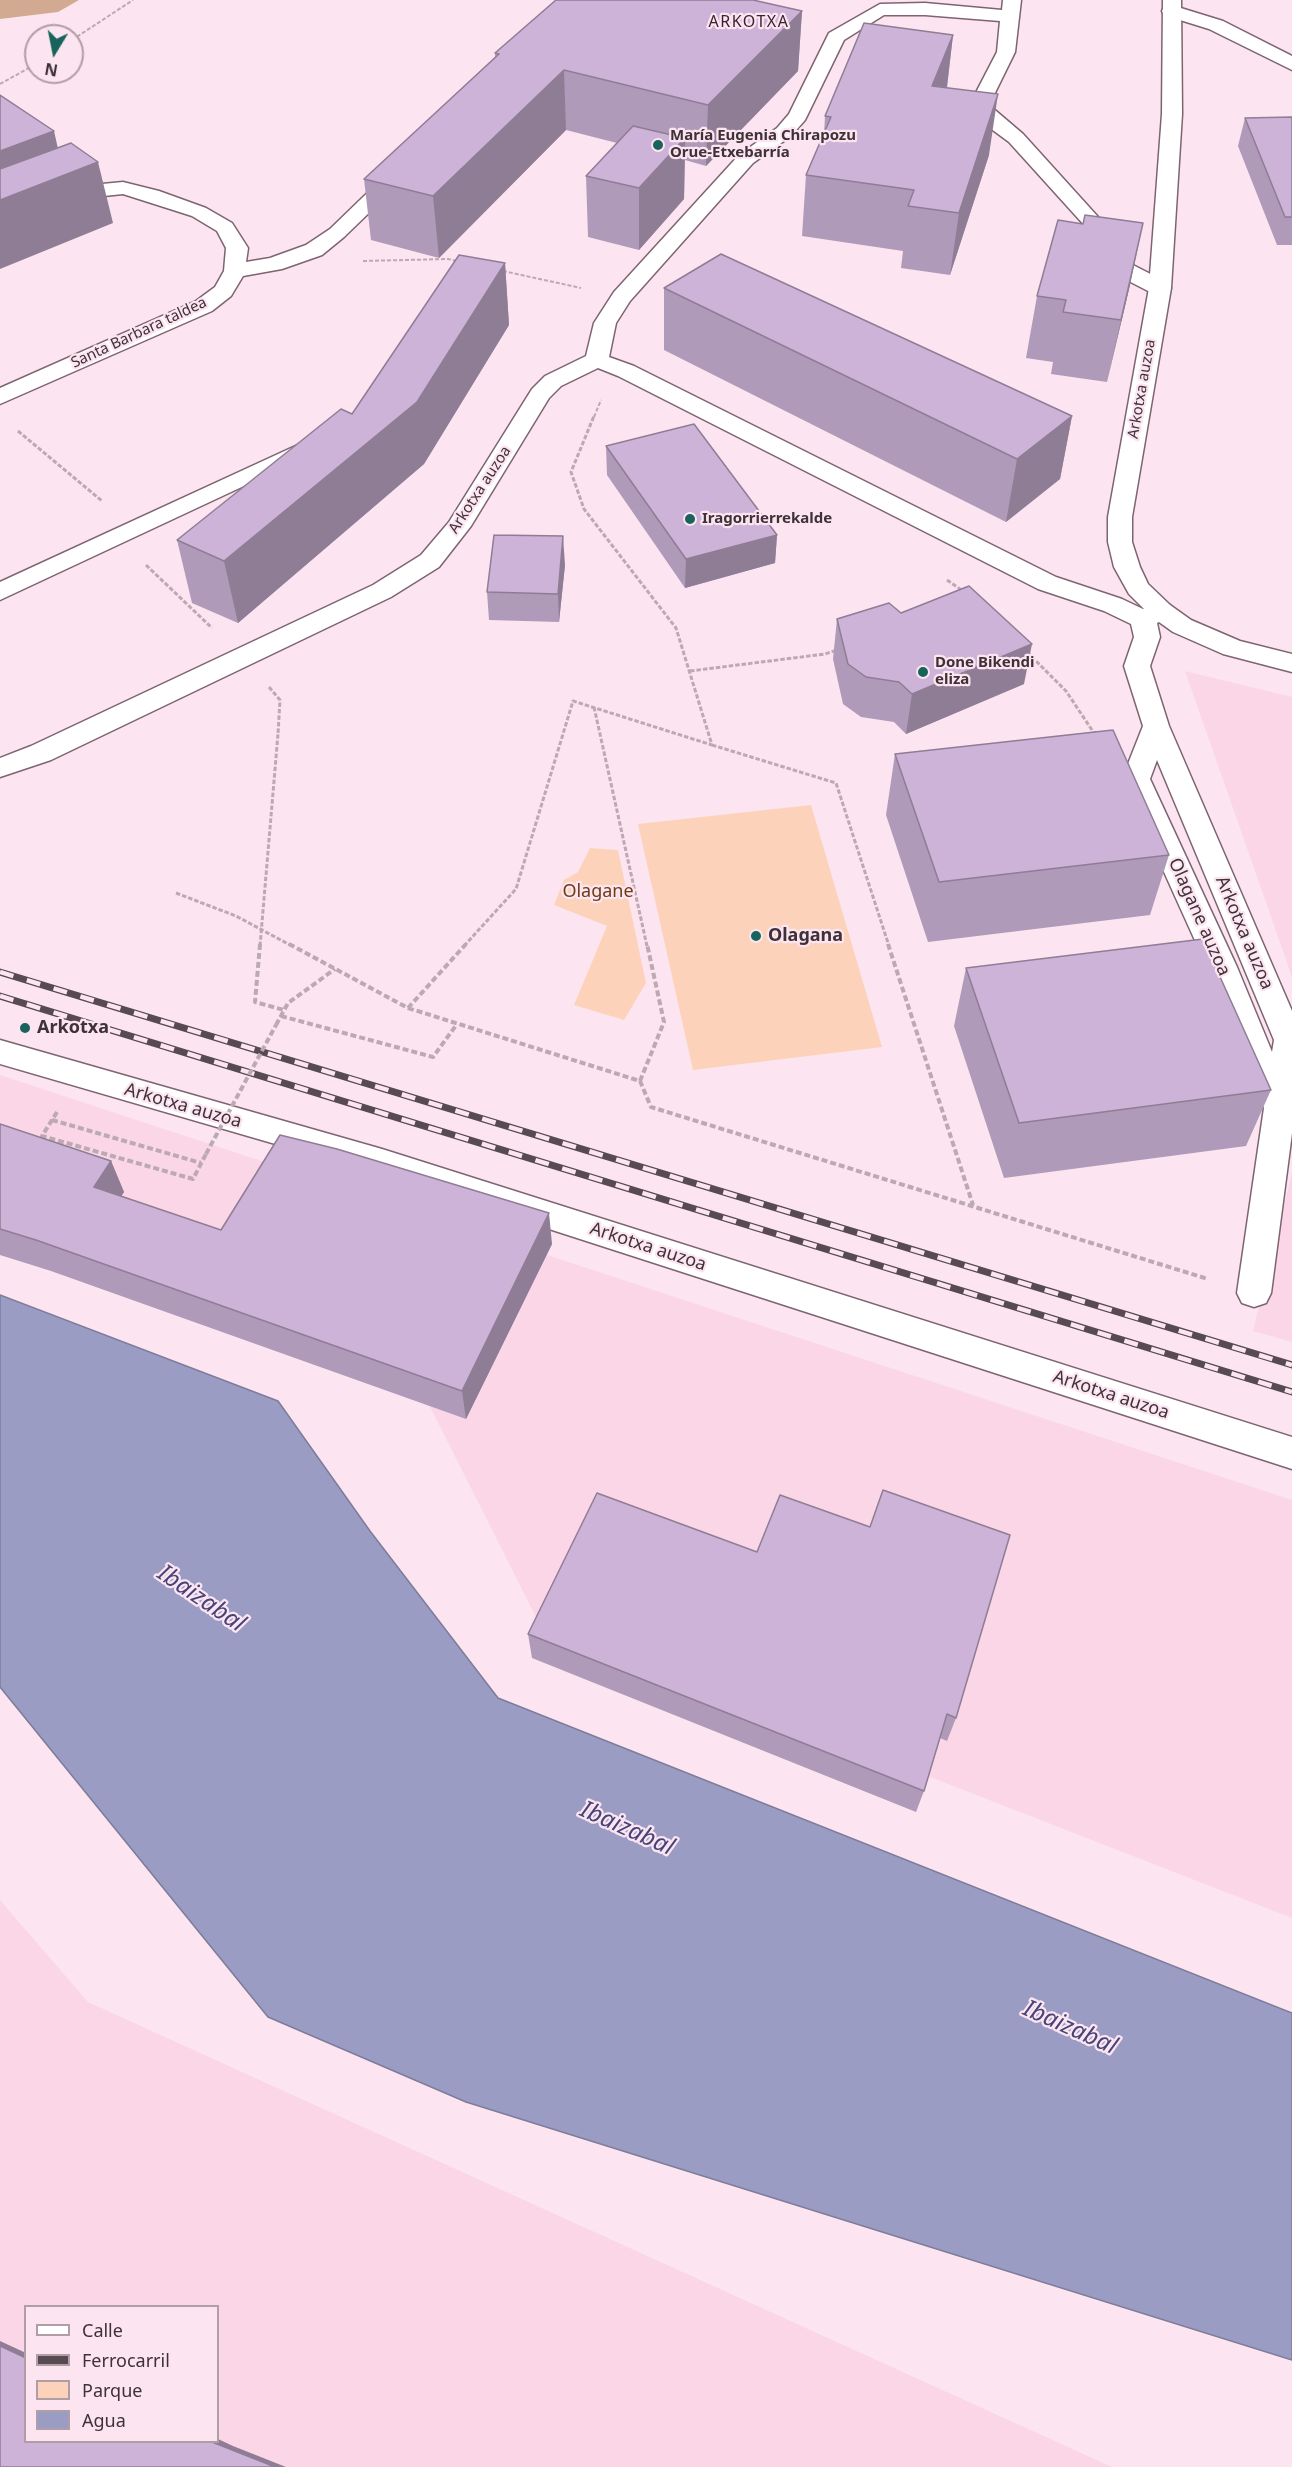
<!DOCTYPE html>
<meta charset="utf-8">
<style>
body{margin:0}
#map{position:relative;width:1292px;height:2467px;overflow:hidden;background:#fce5f0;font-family:"Noto Sans",sans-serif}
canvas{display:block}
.legend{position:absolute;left:24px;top:2305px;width:195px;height:138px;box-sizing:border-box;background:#fce5f0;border:2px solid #b09da6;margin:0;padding:8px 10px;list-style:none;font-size:18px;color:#3e3238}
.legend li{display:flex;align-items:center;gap:12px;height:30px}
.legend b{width:30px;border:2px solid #b09da6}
.north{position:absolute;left:24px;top:24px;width:60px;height:60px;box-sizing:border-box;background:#fce5f0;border:2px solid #b09da6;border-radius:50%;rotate:190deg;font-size:16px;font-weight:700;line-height:24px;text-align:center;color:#3e3238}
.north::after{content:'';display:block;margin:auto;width:21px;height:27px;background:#18635b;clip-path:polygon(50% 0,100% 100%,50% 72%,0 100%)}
</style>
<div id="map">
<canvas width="1292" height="2467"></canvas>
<ul class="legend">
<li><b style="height:8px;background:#fff"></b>Calle</li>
<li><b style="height:8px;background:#584a51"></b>Ferrocarril</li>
<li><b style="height:16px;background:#fcd3ba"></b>Parque</li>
<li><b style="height:16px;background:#9a9cc4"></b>Agua</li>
</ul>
<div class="north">N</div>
</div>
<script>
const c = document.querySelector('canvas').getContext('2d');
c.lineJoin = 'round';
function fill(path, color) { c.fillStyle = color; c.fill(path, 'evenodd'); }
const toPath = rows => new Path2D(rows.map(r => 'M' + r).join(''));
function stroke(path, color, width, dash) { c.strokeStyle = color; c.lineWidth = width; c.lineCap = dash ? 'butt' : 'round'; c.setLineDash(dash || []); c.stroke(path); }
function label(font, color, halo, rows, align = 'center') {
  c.font = font + ' "Noto Sans",sans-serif'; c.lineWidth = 4.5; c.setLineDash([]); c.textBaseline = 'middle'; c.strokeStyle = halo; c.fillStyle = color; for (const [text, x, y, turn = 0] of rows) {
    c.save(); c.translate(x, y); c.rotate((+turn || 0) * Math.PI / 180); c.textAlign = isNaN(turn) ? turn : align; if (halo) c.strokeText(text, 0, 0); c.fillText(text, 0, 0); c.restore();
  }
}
const built = toPath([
 [1185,671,1292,697,1292,977],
 [0,1075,1292,1500,1292,1918,540,1625,422,1391,0,1234],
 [1292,1173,1292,1342,1253,1331],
 [0,1900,88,2002,1112,2467,0,2467],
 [26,2306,218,2306,218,2442,26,2442]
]);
const green = toPath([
 [811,805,882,1047,693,1070,638,824],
 [590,848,618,850,646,983,624,1020,574,1005,607,926,554,905,564,880,578,872]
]);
const forest = toPath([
 [0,0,79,0,58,12,0,19]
]);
const water = toPath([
 [0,1295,278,1401,370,1531,498,1698,1292,2013,1292,2360,466,2102,268,2017,0,1687,0,1295]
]);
const pathFar2 = toPath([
 [72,40,133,0],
 [0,84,36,64],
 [363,261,448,259,457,261],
 [503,271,581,288],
 [594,417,601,400]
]);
const pathFar1 = toPath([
 [18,431,102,501],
 [146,565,212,628],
 [947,580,963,591],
 [1027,652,1066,691,1094,733,1098,732],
 [690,671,825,654,837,650],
 [269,687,280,700,278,734],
 [594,707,647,946],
 [712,745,836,783,889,946],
 [176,893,236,916,292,946],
 [464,946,516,889,573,701,712,745,676,628,584,509,571,472,594,416]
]);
const path = toPath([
 [289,944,408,1008,466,944],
 [888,944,973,1205],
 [408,1008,640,1081,651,1107,1208,1279],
 [281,1016,433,1057,457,1024],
 [276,1025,288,1003,335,969],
 [640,1081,664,1022,647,944],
 [57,1112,42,1136,193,1179,206,1154],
 [52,1120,201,1163]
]);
const minor = toPath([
 [1003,0,1021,0,1015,52,989,105,1023,134,1099,218,1113,236,1119,254,1131,264,1168,283,1171,288,1168,293,1160,295,1152,293,1115,274,1101,262,1091,236,1085,226,1009,142,990,128,969,106,997,52,1000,21,925,15,884,15,844,40,805,120,791,136,753,163,630,301,616,323,609,357,634,366,1056,577,1122,599,1143,609,1161,603,1170,605,1174,611,1170,617,1157,623,1160,637,1150,666,1169,726,1292,1011,1292,1133,1271,1293,1266,1303,1254,1307,1242,1303,1237,1293,1264,1108,1207,967,1122,779,1143,726,1124,666,1134,637,1131,624,1104,611,1038,589,618,376,598,368,561,386,549,398,471,526,439,567,391,597,51,760,0,777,0,758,31,746,373,585,421,555,449,522,532,389,545,376,586,356,594,323,614,292,739,155,777,128,789,114,829,33,880,4,925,3,1002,10,1003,0],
 [1157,760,1274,1040,1272,1052,1237,967,1150,779,1157,760],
 [1171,5,1223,21,1292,56,1292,70,1209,29,1164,15,1162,11,1164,7,1171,5],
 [398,168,405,170,408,174,405,178,344,237,322,255,282,269,243,276,231,296,212,311,0,404,0,388,196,301,215,287,224,271,226,248,217,231,192,216,123,194,104,196,74,205,0,235,0,221,60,197,102,184,123,182,159,191,206,208,232,223,248,248,246,262,270,258,306,245,330,229,391,170,398,168],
 [315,437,323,439,327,444,323,449,0,600,0,582,315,437]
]);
const tertiary = toPath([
 [1163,0,1181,0,1182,114,1171,288,1132,517,1132,542,1140,567,1148,584,1170,605,1191,620,1240,641,1292,654,1292,672,1223,654,1173,632,1152,617,1129,594,1114,567,1108,542,1108,517,1149,288,1162,114,1163,0],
 [0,1040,382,1149,1292,1437,1292,1469,382,1175,0,1064,0,1040]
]);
const rail = toPath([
 [0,972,1292,1365],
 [0,996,1292,1392]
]);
const pathBridgeFar1 = toPath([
 [260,946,278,734]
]);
const pathBridge = toPath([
 [260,944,255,1002,284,1010],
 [206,1154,276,1025]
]);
const wall = toPath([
 [802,11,798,71,706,166,685,160,684,199,639,250,588,237,586,176,617,143,566,130,439,258,371,240,364,179,495,57,495,53],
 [953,35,947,88,989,155,950,275,901,268,903,251,802,236,806,175,824,134,825,116],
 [1292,117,1292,245,1277,245,1238,146,1245,118],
 [1083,224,1130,285,1107,382,1051,374,1053,362,1026,358,1037,296],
 [505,263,509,325,424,464,238,623,192,603,177,540,352,414],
 [664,288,1072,416,1060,479,1006,522,664,350],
 [606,446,777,535,775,563,685,588,607,475],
 [565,565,559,622,489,620,487,592],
 [901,613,1024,684,906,734,894,722,861,717,843,704,833,659,837,619],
 [895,754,1169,855,1150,915,928,942,886,815],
 [966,968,1271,1090,1246,1146,1004,1178,954,1026],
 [0,1124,111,1161,124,1192,121,1196,221,1230,552,1244,466,1419,51,1271,0,1255],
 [597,1493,956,1718,947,1741,940,1738,924,1791,916,1812,532,1658,528,1634]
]);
const shadedWall = toPath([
 [802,11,798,71,706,166,708,105],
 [953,35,946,94,932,86],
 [564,70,566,130,439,258,433,196],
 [998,94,989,155,950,275,959,213],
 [54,131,64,175,98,162,113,223,0,269,0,151],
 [685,138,684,199,639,250,639,188],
 [1143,223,1130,285,1107,382,1121,320],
 [505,263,509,325,424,464,238,623,224,561],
 [1072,416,1060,479,1006,522,1017,459],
 [777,535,775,563,685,588,686,559],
 [563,536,565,565,559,622,558,594],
 [1032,644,1024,684,906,734,912,694],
 [111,1161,124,1192,107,1218,94,1187],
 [549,1213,552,1244,466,1419,462,1391],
 [0,2341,26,2353,26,2358,0,2346],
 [218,2439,233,2446,286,2467,275,2467,212,2442,218,2442]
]);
const building = toPath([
 [556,0,753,0,802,11,708,105,564,70,433,196,364,179,499,54,495,53,556,0],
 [864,23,953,35,932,86,998,94,959,213,908,206,914,190,806,175,831,117,825,116,864,23],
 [0,95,54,131,0,151,0,95],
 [1292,117,1292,217,1285,217,1245,118,1292,117],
 [633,126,685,138,639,188,586,176,633,126],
 [71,143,98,162,0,200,0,169,71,143],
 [1085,215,1143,223,1121,320,1063,312,1066,300,1037,296,1058,220,1083,224,1085,215],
 [721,254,1072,416,1017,459,664,288,721,254],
 [459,255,505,263,417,402,224,561,177,540,341,409,352,414,459,255],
 [694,424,777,535,686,559,606,446,694,424],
 [494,535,563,536,558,594,487,592,494,535],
 [969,586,1032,644,912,694,899,682,866,677,848,664,837,619,889,603,901,613,969,586],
 [1113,730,1169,855,939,882,895,754,1113,730],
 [1203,939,1271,1090,1019,1123,966,968,1203,939],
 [0,1124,111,1161,94,1187,221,1230,280,1135,337,1149,549,1213,462,1391,36,1240,0,1229,0,1124],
 [883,1490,1010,1535,956,1718,947,1714,924,1791,528,1634,597,1493,757,1552,780,1495,870,1527,883,1490],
 [0,2346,26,2358,26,2442,212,2442,275,2467,0,2467,0,2346]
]);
const markers = [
 [658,145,6,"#18635b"],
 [690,519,6,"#18635b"],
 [923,672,6,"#18635b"],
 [756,936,6,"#18635b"],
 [25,1028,6,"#18635b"]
];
const farPoinames = [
 ["María Eugenia Chirapozu",670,136],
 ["Orue-Etxebarría",670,153],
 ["Iragorrierrekalde",702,519],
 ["Done Bikendi",935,663],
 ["eliza",935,680]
];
const farStreetnames = [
 ["Santa Barbara taldea",139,333,-25],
 ["Arkotxa auzoa",1142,389,-80],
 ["Arkotxa auzoa",480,490,-57]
];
const farNeighbourhoodnames = [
 ["ARKOTXA",749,22]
];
const parkNames = [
 ["Olagane",598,892]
];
const streetNames = [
 ["Olagane auzoa",1199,917,66],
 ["Arkotxa auzoa",1244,933,67],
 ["Arkotxa auzoa",183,1106,16],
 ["Arkotxa auzoa",648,1247,18],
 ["Arkotxa auzoa",1111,1395,18]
];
const poiNames = [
 ["Olagana",768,936],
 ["Arkotxa",37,1028]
];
const nearWaternames = [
 ["Ibaizabal",201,1599,34],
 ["Ibaizabal",627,1829,24],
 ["Ibaizabal",1070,2028,24]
];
fill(built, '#fbd6e7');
fill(green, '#fcd3ba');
fill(forest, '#d2aa92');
fill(water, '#9a9cc4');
stroke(water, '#7e7c9a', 1.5);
stroke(minor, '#7d6470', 3);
stroke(tertiary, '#7d6470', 3);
stroke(pathFar2, '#bca9b2', 2, [4, 2]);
stroke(pathFar1, '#bca9b2', 3, [4.5, 2]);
stroke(path, '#bca9b2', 4, [6, 3]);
fill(minor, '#fff');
fill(tertiary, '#fff');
stroke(rail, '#584a51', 7);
stroke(rail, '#fce5f0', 4.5, [14]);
stroke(pathBridgeFar1, '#bca9b2', 3, [4.5, 2]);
stroke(pathBridge, '#bca9b2', 4, [6, 3]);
fill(wall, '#af9ab9');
fill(shadedWall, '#8f7d96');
fill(building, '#ccb3d7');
stroke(building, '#8f7d96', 1.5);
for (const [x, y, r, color] of markers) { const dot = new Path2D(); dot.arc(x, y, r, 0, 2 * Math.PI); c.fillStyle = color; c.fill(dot); stroke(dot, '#fce5f0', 2); }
label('bold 15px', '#3e3238', '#fce5f0', farPoinames, 'left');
label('15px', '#3e3238', '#fce5f0', farStreetnames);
c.letterSpacing = '1.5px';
label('16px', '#37232d', '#fce5f0', farNeighbourhoodnames);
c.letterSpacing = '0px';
label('18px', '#6e3b15', '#fce5f0', parkNames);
label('18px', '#3e3238', '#fce5f0', streetNames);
label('bold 18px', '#3e3238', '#fce5f0', poiNames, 'left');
label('italic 24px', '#454479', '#fce5f0', nearWaternames);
</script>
